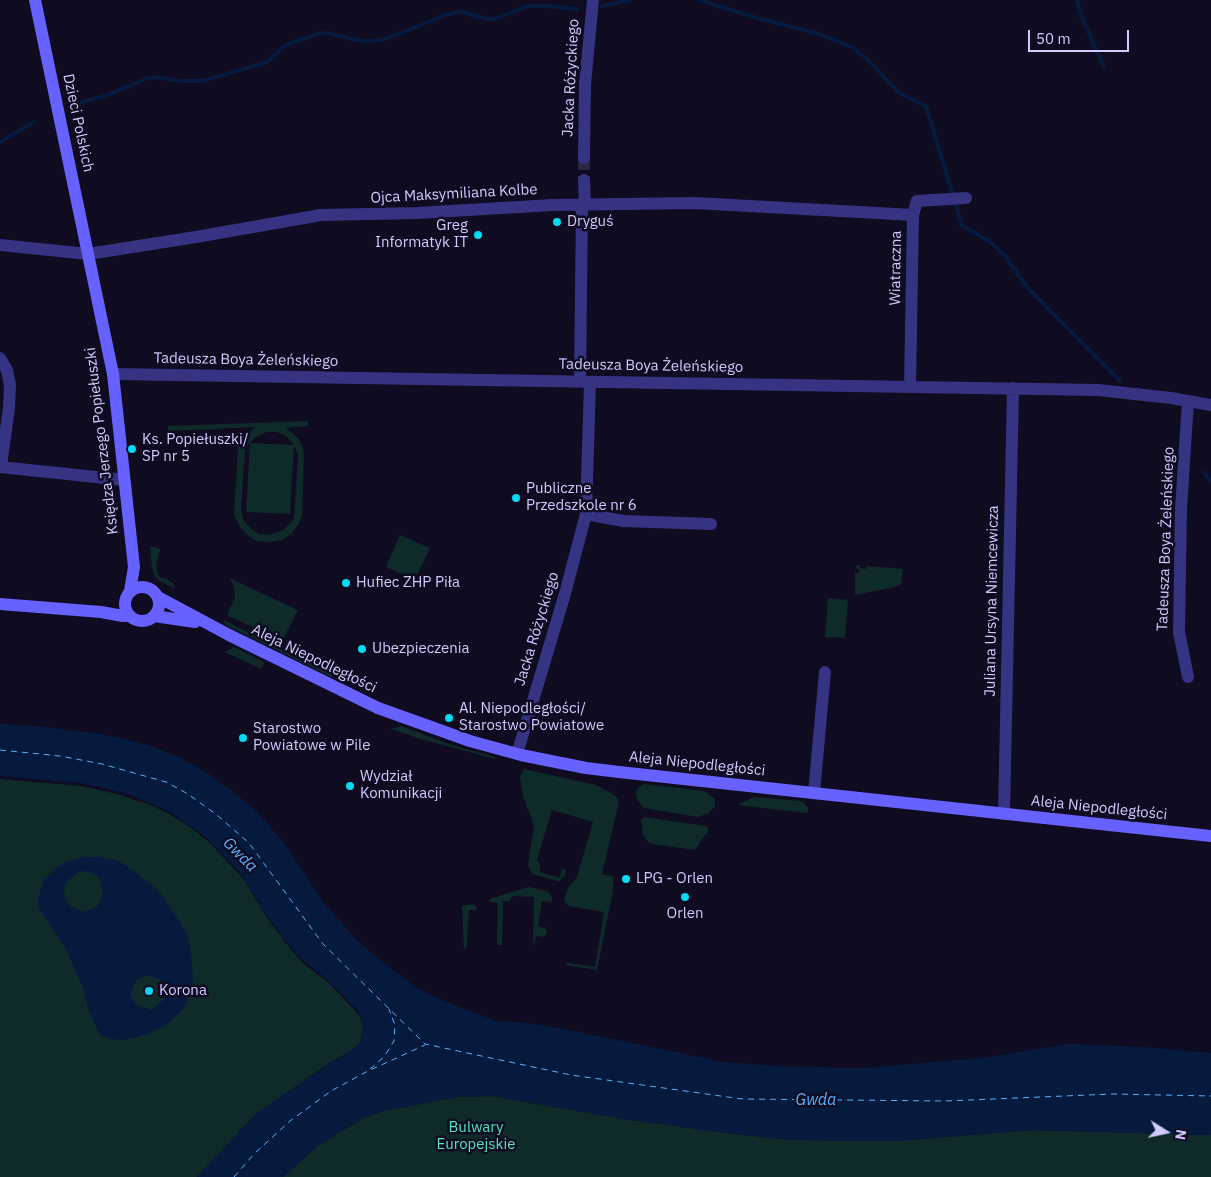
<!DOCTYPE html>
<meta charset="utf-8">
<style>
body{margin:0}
#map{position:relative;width:1211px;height:1177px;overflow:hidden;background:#0f0b20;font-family:"IBM Plex Sans",sans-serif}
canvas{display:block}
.north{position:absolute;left:1141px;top:1107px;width:50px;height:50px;-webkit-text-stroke:4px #0f0b20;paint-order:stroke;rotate:100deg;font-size:14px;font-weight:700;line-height:20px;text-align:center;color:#d0caff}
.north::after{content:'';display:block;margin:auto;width:18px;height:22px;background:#d0caff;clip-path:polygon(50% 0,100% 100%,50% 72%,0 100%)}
.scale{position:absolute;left:1028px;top:30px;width:101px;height:22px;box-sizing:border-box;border:2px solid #d0caff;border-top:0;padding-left:6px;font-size:15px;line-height:18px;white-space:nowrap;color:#d0caff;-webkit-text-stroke:4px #0f0b20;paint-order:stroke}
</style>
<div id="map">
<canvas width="1211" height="1177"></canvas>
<div class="north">N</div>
<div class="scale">50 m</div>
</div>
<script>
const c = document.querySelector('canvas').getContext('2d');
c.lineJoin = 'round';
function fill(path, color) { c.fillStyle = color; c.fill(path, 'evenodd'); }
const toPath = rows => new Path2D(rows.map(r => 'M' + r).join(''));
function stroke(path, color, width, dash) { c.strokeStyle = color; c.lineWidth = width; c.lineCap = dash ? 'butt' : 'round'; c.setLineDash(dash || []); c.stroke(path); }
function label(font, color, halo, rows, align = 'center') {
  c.font = font + ' "IBM Plex Sans",sans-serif'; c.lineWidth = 5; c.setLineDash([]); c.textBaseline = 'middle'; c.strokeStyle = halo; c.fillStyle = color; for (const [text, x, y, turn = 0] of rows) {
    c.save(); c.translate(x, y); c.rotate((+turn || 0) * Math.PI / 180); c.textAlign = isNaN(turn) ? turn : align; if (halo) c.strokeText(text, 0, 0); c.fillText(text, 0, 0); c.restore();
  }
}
const green = toPath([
 [308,421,308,426,286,428,298,438,304,451,302,516,298,525,291,534,282,540,270,542,257,541,247,535,240,527,234,514,238,448,245,436,256,427,168,431,168,426],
 [267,432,277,432,286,436,293,443,298,455,294,519,284,530,269,535,259,534,250,528,244,521,241,511,245,449,255,437],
 [250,443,294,445,290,514,246,512],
 [400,535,430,548,415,580,386,567],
 [150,547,156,547,160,549,156,564,158,575,161,578,167,579,174,584,174,588,160,581,154,575,152,568],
 [856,565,860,565,860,568,866,569,867,566,903,569,901,584,895,587,855,595,855,573,859,573,859,569,856,569],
 [229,578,298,610,282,641,227,615,235,597,234,586],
 [828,598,848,600,845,638,825,637],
 [224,620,296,657,333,675,331,677,232,628,225,624],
 [234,647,264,662,261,669,225,652],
 [401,726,455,746,495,757,495,759,421,739,391,729],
 [524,769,596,785,616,796,619,802,602,874,614,877,612,896,597,970,565,965,567,963,595,967,604,912,569,906,565,902,564,899,568,888,577,877,593,822,552,810,537,860,540,864,540,872,559,878,562,869,564,869,566,870,565,875,559,881,556,881,532,874,528,865,534,825,523,796,521,783,520,777],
 [0,779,82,786,117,794,153,806,171,815,190,827,208,841,243,878,266,916,285,942,303,963,329,983,358,1014,362,1021,363,1030,360,1042,355,1048,325,1066,255,1115,197,1177,0,1177],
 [644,784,704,791,715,799,715,806,709,813,698,817,644,808,638,801,635,793,639,787],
 [754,797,802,801,808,808,808,813,737,805],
 [644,817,706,826,708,828,708,831,695,850,652,844,648,842,643,835,641,820],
 [529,887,546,891,550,894,552,898,552,902,542,901,538,926,545,928,547,934,543,937,536,936,534,945,533,946,534,897,512,896,510,901,503,901,502,945,497,945,498,903,489,902,489,900,492,898],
 [473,904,476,906,477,910,469,910,467,945,466,949,464,948,462,906],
 [491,1096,630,1120,735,1134,792,1140,897,1141,1032,1130,1211,1135,1211,1177,283,1177,316,1147,363,1118,383,1111,457,1097]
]);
const water = toPath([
 [0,724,35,726,94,733,126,739,154,747,181,758,208,773,250,805,268,824,287,847,323,902,359,942,394,971,417,988,446,1002,475,1013,497,1021,529,1023,565,1029,723,1062,778,1066,864,1068,982,1058,1068,1044,1144,1047,1211,1053,1211,1135,1032,1130,897,1141,792,1140,735,1134,630,1120,491,1096,457,1097,383,1111,363,1118,316,1147,283,1177,197,1177,255,1115,304,1080,355,1048,360,1042,363,1030,362,1021,358,1011,328,980,302,960,284,939,265,913,242,875,207,838,170,812,136,797,116,791,81,783,0,776],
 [83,857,100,857,119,861,141,876,159,891,180,922,188,937,191,952,193,981,188,999,181,1012,161,1028,142,1036,124,1040,111,1039,100,1035,89,1012,84,990,73,965,64,946,39,908,38,899,44,879,56,868,66,862],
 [84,871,90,872,97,876,100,880,103,895,97,907,84,912,70,906,66,900,64,893,65,884,69,880,78,872],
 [148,975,161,980,165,989,163,1000,152,1010,137,1005,131,997,131,992,136,980]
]);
const stream = toPath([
 [700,0,754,17,816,33,852,47,870,62,898,92,926,106,953,195],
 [1077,0,1082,18,1104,67],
 [602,6,630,0],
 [71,105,108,95,145,79,155,77,180,81,202,81,267,62,286,45,318,34,327,33,362,41,374,41,388,38,451,13,463,12,487,19,494,19,529,6,548,6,577,9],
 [0,142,34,122],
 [955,202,962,226,988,240,1005,256,1026,286,1120,381],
 [1203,472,1211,481]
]);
const ferry = toPath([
 [0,750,60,756,102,764,166,782,188,794,217,815,249,843,323,944,425,1044,571,1075,742,1099,945,1101,1112,1094,1211,1096],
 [370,1069,384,1057,394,1041,395,1025,389,1009],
 [234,1177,254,1154,290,1121,331,1091,368,1071,425,1045]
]);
const streetTunnel = toPath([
 [584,158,584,180]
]);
const street = toPath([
 [584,158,585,84,593,0],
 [584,180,585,205],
 [0,245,88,254,196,237,321,215,417,213,552,205,695,203,913,215],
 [0,358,7,370,10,385,9,408,1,466],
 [113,374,1098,390,1171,398,1211,405],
 [580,381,582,205],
 [910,387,913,215,917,201,966,198],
 [0,467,124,480],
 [586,514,623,521,711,524],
 [1188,677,1179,632,1181,509,1188,401],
 [517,754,564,597,586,514,590,382],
 [814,793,825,672],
 [1004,814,1013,388]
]);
const secondary = toPath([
 [35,0,113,374,134,567,130,591],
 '125 604a17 17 0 1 1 34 0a17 17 0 1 1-34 0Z',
 [158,597,229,635,378,708,470,741,521,755,586,768,619,772,1211,836],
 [0,604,101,612,123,616,130,616],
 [154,616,195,622]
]);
const markers = [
 [557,222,5,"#00dbf5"],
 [478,235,5,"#00dbf5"],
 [132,449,5,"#00dbf5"],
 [516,498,5,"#00dbf5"],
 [346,583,5,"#00dbf5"],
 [362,649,5,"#00dbf5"],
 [449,718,5,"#00dbf5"],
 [243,738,5,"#00dbf5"],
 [350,786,5,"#00dbf5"],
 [626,879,5,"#00dbf5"],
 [685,897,5,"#00dbf5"],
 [149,991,5,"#00dbf5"]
];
const streetNames = [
 ["Jacka Różyckiego",571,78,-87],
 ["Dzieci Polskich",78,123,78],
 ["Ojca Maksymiliana Kolbe",454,194,-3],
 ["Wiatraczna",896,268,-89],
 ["Tadeusza Boya Żeleńskiego",246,360,1],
 ["Tadeusza Boya Żeleńskiego",651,366,1],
 ["Księdza Jerzego Popiełuszki",102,441,-97],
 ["Tadeusza Boya Żeleńskiego",1166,539,-88],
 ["Juliana Ursyna Niemcewicza",992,601,-89],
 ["Jacka Różyckiego",537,629,-73],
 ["Aleja Niepodległości",314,659,26],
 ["Aleja Niepodległości",697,764,6],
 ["Aleja Niepodległości",1099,808,6]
];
const poiNames = [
 ["Dryguś",567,222],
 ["Greg",468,226,"right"],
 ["Informatyk IT",468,243,"right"],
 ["Ks. Popiełuszki/",142,440],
 ["SP nr 5",142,457],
 ["Publiczne",526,489],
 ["Przedszkole nr 6",526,506],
 ["Hufiec ZHP Piła",356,583],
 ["Ubezpieczenia",372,649],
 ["Al. Niepodległości/",459,709],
 ["Starostwo Powiatowe",459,726],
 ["Starostwo",253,729],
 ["Powiatowe w Pile",253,746],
 ["Wydział",360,777],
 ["Komunikacji",360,794],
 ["LPG - Orlen",636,879],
 ["Orlen",685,914,"center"],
 ["Korona",159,991]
];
const parkNames = [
 ["Bulwary",476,1128],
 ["Europejskie",476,1145]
];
const waterNames = [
 ["Gwda",240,855,45],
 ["Gwda",816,1100]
];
fill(green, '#0e2a29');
fill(water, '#061a3e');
stroke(stream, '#061a3e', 4);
stroke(ferry, '#58b1ff', 1, [6, 5]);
stroke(streetTunnel, '#2c2841', 12, [12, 6]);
stroke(street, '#363382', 12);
stroke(secondary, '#6661ff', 12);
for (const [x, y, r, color] of markers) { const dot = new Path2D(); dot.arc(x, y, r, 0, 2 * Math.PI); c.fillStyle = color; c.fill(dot); stroke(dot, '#0f0b20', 2); }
label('15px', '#d0caff', '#0f0b20', streetNames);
label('15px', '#d0caff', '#0f0b20', poiNames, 'left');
label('15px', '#4fe6c1', '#0f0b20', parkNames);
label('italic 16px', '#58b1ff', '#0f0b20', waterNames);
</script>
